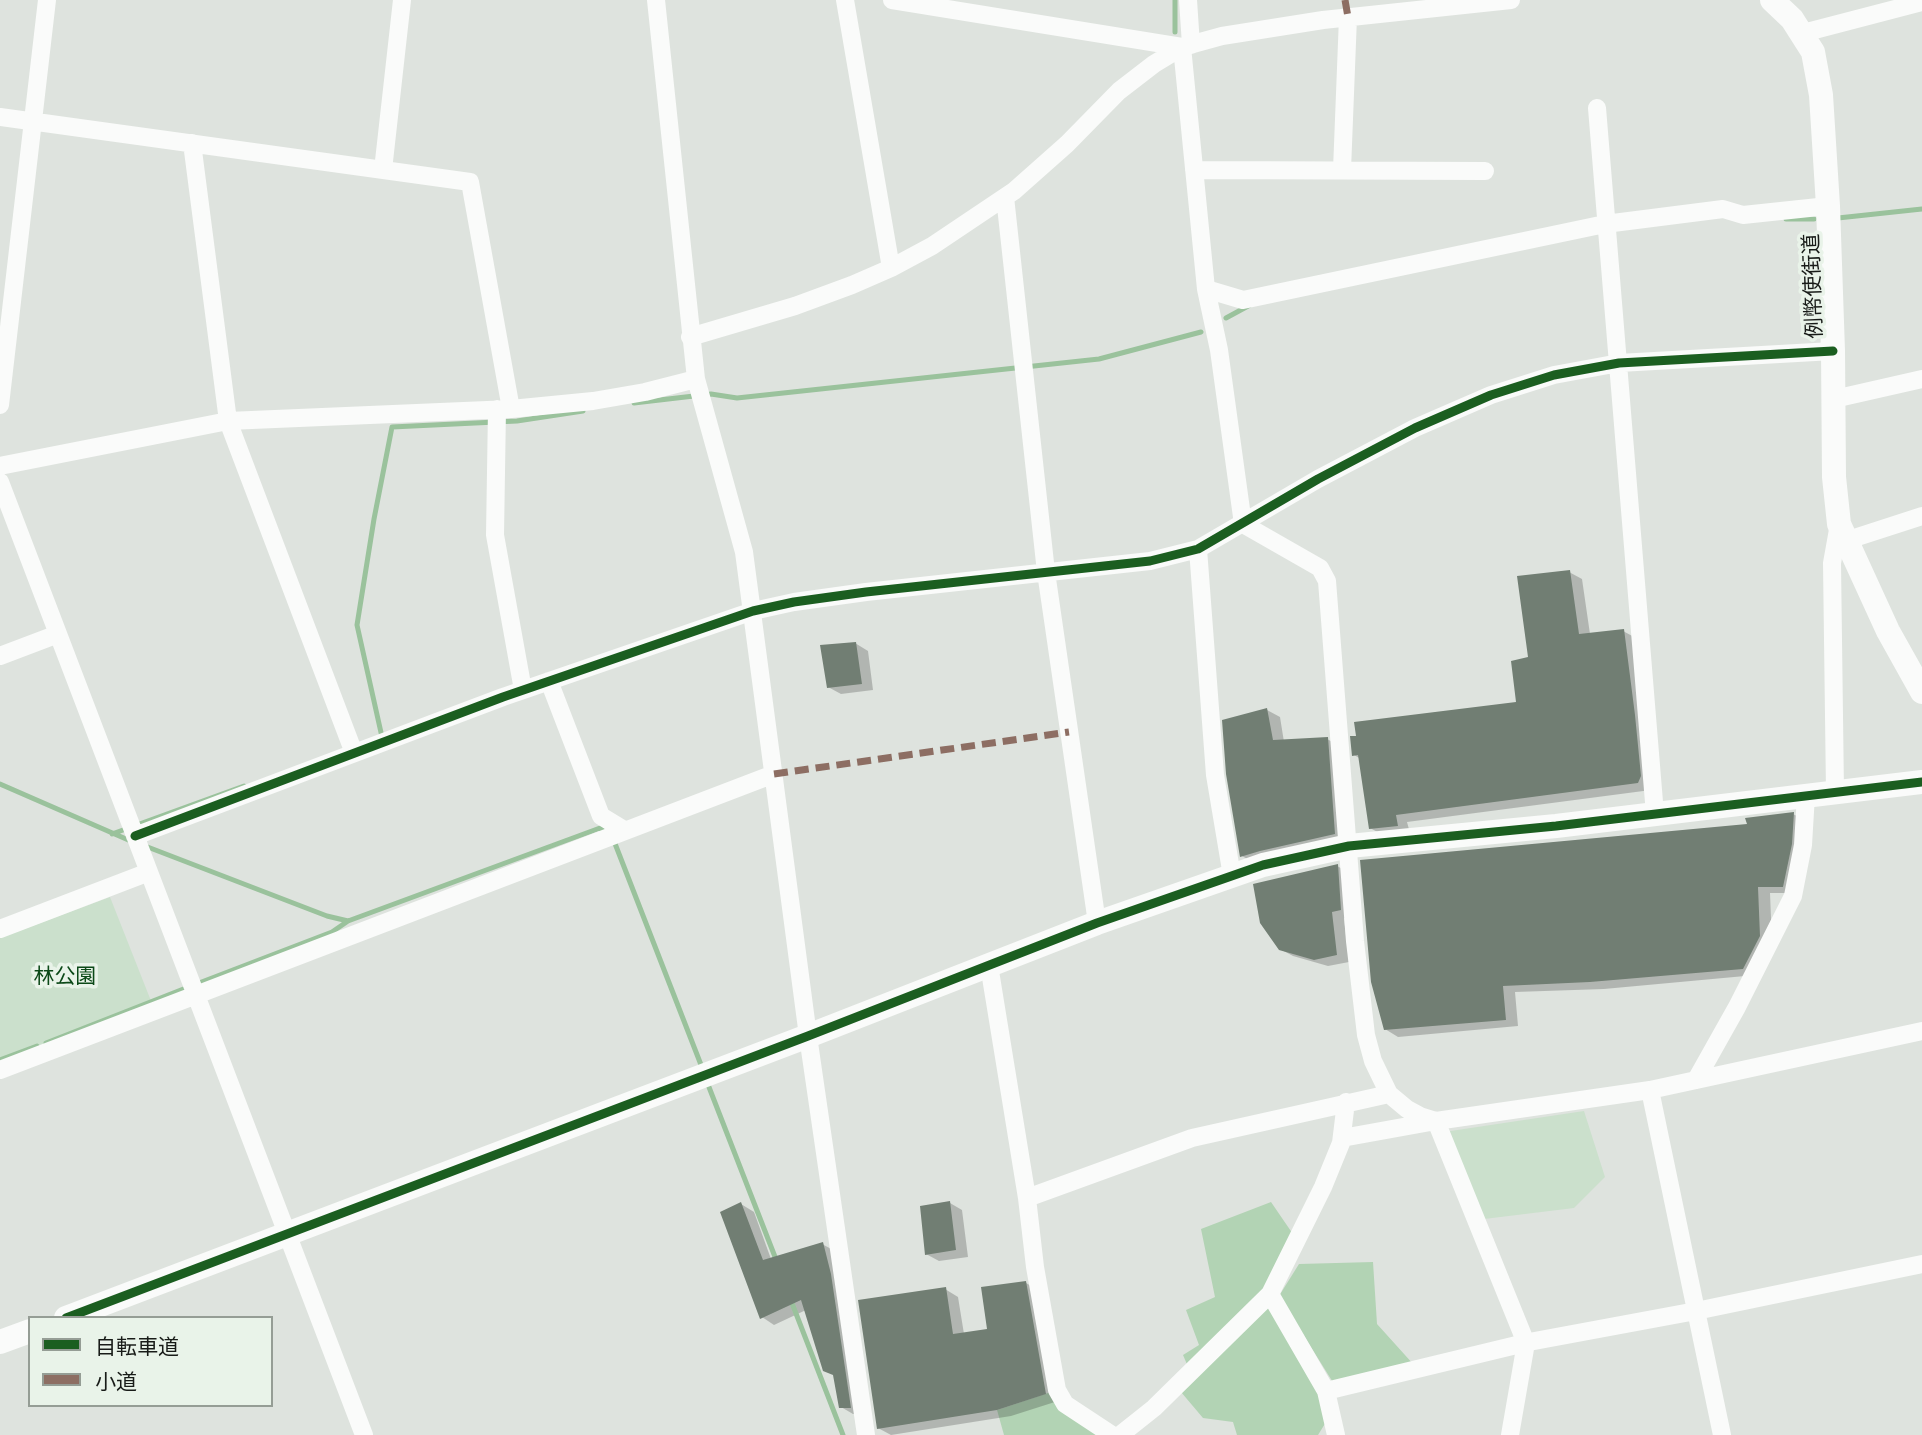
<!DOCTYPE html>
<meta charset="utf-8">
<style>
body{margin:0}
#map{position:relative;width:1922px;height:1435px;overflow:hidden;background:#dee3de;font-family:"Space Grotesk","Noto Sans JP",sans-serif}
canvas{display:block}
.legend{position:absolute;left:28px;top:1316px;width:245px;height:91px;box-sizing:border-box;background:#e9f3e9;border:2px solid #959d95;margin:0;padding:9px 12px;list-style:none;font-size:21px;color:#181b18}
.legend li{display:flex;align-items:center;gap:14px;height:35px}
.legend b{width:35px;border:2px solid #959d95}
</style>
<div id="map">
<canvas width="1922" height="1435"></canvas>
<ul class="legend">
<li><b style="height:9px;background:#1b5e20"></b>自転車道</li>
<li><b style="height:9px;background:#8d6e63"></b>小道</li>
</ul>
</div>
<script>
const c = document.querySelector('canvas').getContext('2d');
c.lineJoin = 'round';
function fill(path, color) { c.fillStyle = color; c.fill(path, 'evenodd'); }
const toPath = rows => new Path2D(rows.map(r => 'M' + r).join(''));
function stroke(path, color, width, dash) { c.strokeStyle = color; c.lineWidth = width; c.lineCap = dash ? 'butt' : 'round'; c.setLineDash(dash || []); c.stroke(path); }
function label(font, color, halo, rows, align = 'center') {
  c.font = font + ' "Space Grotesk","Noto Sans JP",sans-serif'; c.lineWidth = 7; c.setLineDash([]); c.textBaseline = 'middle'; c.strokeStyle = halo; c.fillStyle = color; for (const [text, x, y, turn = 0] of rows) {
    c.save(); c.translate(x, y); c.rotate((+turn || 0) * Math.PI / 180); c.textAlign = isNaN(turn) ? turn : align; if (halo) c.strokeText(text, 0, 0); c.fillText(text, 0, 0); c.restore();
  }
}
const green = toPath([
 [110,897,153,1006,0,1065,0,938],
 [1584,1111,1605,1177,1574,1208,1476,1220,1444,1132]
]);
const forest = toPath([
 [1271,1202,1297,1240,1270,1295,1331,1414,1318,1435,1237,1435,1233,1422,1203,1418,1181,1392,1189,1369,1183,1355,1199,1345,1186,1310,1215,1297,1201,1229],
 [1373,1262,1377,1324,1414,1365,1334,1384,1279,1296,1299,1264],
 [1057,1390,1100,1435,1004,1435,997,1410]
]);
const shadow = toPath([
 [1569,572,1582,579,1590,634,1623,631,1636,638,1651,790,1407,822,1410,833,1383,835,1370,828,1361,759,1354,755,1518,704,1530,659],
 [855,643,868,651,873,690,841,694,828,687],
 [1267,710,1280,717,1284,742,1327,739,1340,746,1347,840,1254,863,1242,856],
 [1793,814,1806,821,1796,893,1770,893,1772,943,1756,975,1604,989,1515,992,1518,1026,1398,1037,1385,1029,1749,825],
 [1337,866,1350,873,1353,916,1344,918,1349,962,1328,966,1293,956,1280,949],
 [950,1203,962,1210,968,1257,939,1261,926,1254],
 [741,1204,754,1212,771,1259,822,1244,835,1251,862,1414,853,1414,841,1407,835,1375,806,1310,774,1325,762,1317],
 [1026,1283,1038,1290,1058,1401,1011,1416,891,1435,878,1428,945,1289,958,1297,964,1334,989,1330]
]);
const stream = toPath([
 [1175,0,1175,32],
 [1838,218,1922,209],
 [1786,219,1814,219],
 [1226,318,1250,305],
 [634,403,711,394,737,398,1099,359,1201,332],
 [382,737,357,625,374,519,392,427,517,421,583,411],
 [0,784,133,842],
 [112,834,244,786],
 [614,841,703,1070],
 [145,846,327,916,348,921,600,828,607,834],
 [199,983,332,932,348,921],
 [46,1043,186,988],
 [0,1060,37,1046],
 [707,1082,777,1262],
 [790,1298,843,1435]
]);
const building = toPath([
 [1570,570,1579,634,1624,629,1635,715,1641,776,1638,783,1396,815,1398,826,1369,829,1358,755,1352,756,1350,736,1356,736,1354,722,1516,702,1511,661,1528,657,1517,576],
 [856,642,862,684,827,688,820,645],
 [1267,708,1273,740,1328,737,1335,834,1260,851,1240,857,1226,774,1222,720],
 [1794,812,1792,844,1783,887,1758,887,1760,936,1743,969,1590,982,1503,986,1506,1020,1384,1030,1371,982,1360,860,1747,824,1745,818],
 [1338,864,1341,910,1332,912,1337,955,1314,960,1279,950,1260,923,1253,884],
 [950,1201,956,1250,925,1255,920,1206],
 [741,1202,763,1260,823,1242,831,1274,851,1408,839,1408,833,1375,823,1371,801,1300,760,1319,720,1212],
 [1026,1281,1046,1394,997,1410,877,1429,858,1300,946,1287,953,1334,987,1329,981,1287]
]);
const street = toPath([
 [656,0,696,379,744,552,808,1036,866,1435],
 [845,0,891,268],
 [892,0,1182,47],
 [1188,0,1191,45],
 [1803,33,1922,2],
 [1182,47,1206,289,1219,350,1243,524],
 [1597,108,1655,814],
 [0,117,470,182,511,409],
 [192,143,228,421,354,753],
 [383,170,402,0],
 [1194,170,1485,171],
 [1342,170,1348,17],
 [1005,197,1046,572,1097,923],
 [1206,289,1243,300,1605,224,1723,209,1743,215,1828,206],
 [690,337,795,306,852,285,891,268,932,246,1014,191,1067,144,1119,91,1154,64,1182,47,1222,36,1323,20,1511,0],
 [1834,399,1922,379],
 [0,405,47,0],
 [497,409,495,535,523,690],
 [0,466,228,421,511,409,593,401,645,392,696,379],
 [0,482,364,1435],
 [1243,524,1320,568,1327,581,1355,941,1366,1035,1373,1061,1389,1094,1407,1109,1420,1116,1436,1121,1650,1090,1922,1031],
 [1845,541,1922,516],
 [1198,549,1215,775,1232,876],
 [0,656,58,634],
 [549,681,601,816,624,830],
 [1835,792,1832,563,1839,524],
 [135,836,503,697,753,611,794,602,866,592,1150,561,1198,549,1318,479,1415,428,1491,395,1554,375,1619,363,1833,351],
 [0,929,149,872],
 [989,965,1027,1198,1035,1267,1057,1390,1065,1404,1112,1435],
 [0,1070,774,774],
 [1696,1080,1737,1007,1793,896,1803,845,1806,795],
 [1650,1090,1722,1435],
 [1342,1138,1436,1121,1526,1343,1510,1435],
 [1027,1198,1192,1138,1389,1094],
 [1270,1294,1326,1391,1336,1435],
 [1326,1391,1529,1342,1696,1311,1922,1264],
 [1120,1435,1154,1408,1270,1294,1323,1187,1341,1143,1346,1102]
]);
const secondary = toPath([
 [1772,0,1792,19,1813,52,1821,95,1828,206,1833,351,1834,477,1839,524,1888,631,1922,692],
 [66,1318,808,1036,1097,923,1263,865,1349,846,1556,826,1922,782],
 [0,1342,30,1331]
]);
const quiet = toPath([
 [1345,0,1348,17],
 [774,774,1069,732]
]);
const cycleway = toPath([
 [135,836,503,697,753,611,794,602,866,592,1150,561,1198,549,1318,479,1415,428,1491,395,1554,375,1619,363,1833,351],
 [66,1318,808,1036,1097,923,1263,865,1349,846,1556,826,1922,782]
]);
const streetNames = [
 ["例幣使街道",1814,286,-92]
];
const parkNames = [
 ["林公園",65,977]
];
fill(green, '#cbe0cc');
fill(forest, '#b2d3b4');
fill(shadow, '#0003');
stroke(stream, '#9ac29c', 5);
fill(building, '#717e73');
stroke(street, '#fafbfa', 18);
stroke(secondary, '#fafbfa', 24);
stroke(quiet, '#8d6e63', 7, [14, 7]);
stroke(cycleway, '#1b5e20', 9);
label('21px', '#181b18', '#e9f3e9', streetNames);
label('21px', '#0c4918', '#e9f3e9', parkNames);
</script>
